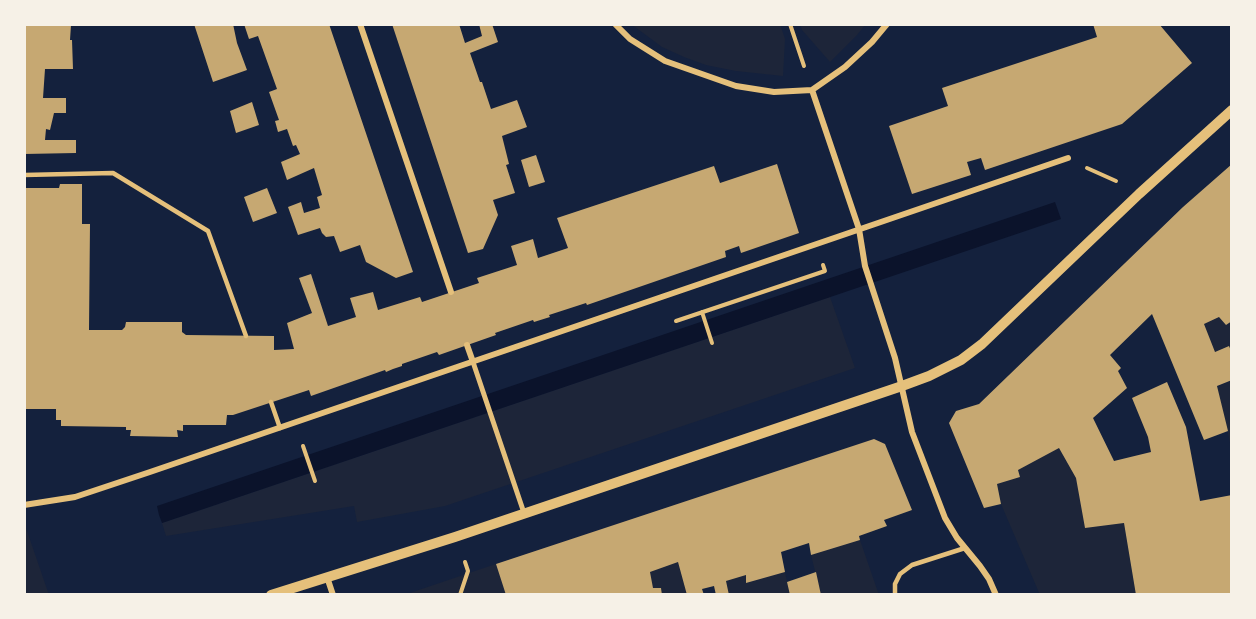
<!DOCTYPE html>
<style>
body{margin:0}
#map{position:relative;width:1256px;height:619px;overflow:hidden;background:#14213d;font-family:"Archivo Narrow",sans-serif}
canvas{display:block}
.frame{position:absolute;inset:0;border:26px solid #f6f1e7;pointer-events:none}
</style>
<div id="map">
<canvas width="1256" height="619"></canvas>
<div class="frame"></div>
</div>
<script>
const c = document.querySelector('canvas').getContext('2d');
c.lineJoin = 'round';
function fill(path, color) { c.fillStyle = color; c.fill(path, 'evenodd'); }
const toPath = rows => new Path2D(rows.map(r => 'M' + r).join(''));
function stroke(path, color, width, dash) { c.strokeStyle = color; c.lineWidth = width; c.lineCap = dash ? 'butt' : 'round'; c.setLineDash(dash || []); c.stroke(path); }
const green = toPath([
 [631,24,780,24,785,39,783,76,736,71,706,65,684,57,662,47],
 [800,24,866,24,857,35,830,62,802,30],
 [830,297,855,368,445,506,357,522,354,506,166,536,162,523],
 [1219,317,1226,325,1232,321,1232,353,1228,346,1215,352,1204,324],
 [1232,380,1232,451,1217,387],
 [1059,448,1076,478,1085,528,1124,523,1136,595,1040,595,1001,504,997,484,1020,477,1018,470],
 [24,528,26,528,49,595,24,595],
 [860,540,879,595,821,595,811,555],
 [678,562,687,595,662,595,661,588,653,588,650,572],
 [496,564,506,595,404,595,475,571],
 [785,572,790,595,729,595,726,581,746,575,747,583]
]);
const water = toPath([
 [1055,202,1061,219,162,523,159,515,157,506]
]);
const building = toPath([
 [24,24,71,25,70,40,72,40,73,69,45,69,43,98,66,98,66,113,54,113,50,130,46,129,45,140,76,140,76,153,24,154],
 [194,24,233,24,237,43,247,70,213,82],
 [244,24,329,24,413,272,396,278,366,262,360,245,340,252,334,236,326,237,322,233,320,228,298,235,288,207,301,202,304,213,320,208,317,197,322,195,314,168,287,180,281,162,300,154,296,145,293,146,287,129,278,132,275,121,279,120,269,92,277,89,258,36,249,39],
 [392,24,459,24,465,43,482,36,479,24,492,24,498,42,470,53,480,82,482,82,491,109,517,100,527,127,502,136,509,164,506,165,515,193,493,200,498,215,483,249,468,253],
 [1093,24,1159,24,1192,63,1122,124,985,170,981,158,967,162,971,175,912,194,889,126,948,106,942,88,1097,37],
 [252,102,259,125,236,133,230,111],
 [536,155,545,182,529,187,521,160],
 [777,164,799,233,741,253,739,246,725,251,726,257,587,305,586,303,549,315,550,317,534,322,533,320,495,333,496,335,439,355,437,352,402,364,402,366,393,369,386,372,385,370,311,396,309,390,233,415,227,415,226,425,183,425,183,431,177,430,178,437,130,436,131,430,126,430,126,427,61,426,61,420,56,420,56,409,24,409,24,188,59,188,60,184,82,184,82,224,90,224,89,330,122,330,125,327,126,322,182,322,182,332,186,335,274,336,274,350,294,349,287,323,312,313,299,278,311,274,328,326,356,317,350,298,373,292,378,310,420,297,422,302,479,283,477,278,517,265,511,246,533,239,538,258,568,248,557,218,714,166,720,183],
 [1232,164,1232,321,1226,325,1219,317,1204,324,1215,352,1229,346,1232,353,1232,380,1217,386,1228,431,1204,440,1152,314,1110,355,1121,368,1118,371,1127,388,1093,418,1114,461,1151,452,1148,437,1132,398,1167,382,1186,427,1200,501,1232,495,1232,595,1136,595,1124,523,1085,528,1076,478,1059,448,1018,470,1020,477,997,484,1001,504,984,508,949,423,956,411,979,404,1183,207],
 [267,188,277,213,253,222,244,197],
 [874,439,885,444,912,510,884,520,887,526,859,536,860,540,811,555,809,543,781,552,785,572,746,583,746,575,726,581,729,595,716,595,714,586,702,589,704,595,687,595,678,562,650,572,653,588,661,588,662,595,506,595,496,564],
 [816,572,821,595,790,595,787,582]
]);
const path = toPath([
 [790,24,804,66],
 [1087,168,1116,181],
 [702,312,712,343],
 [676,321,825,271,823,265],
 [303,446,315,481],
 [460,595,468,571,465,562]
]);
const service = toPath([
 [24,175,113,173,208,231,246,336],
 [271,402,280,428],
 [895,595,895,584,900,574,912,565,965,548]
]);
const pedestrian = toPath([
 [473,362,524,513]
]);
const minor = toPath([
 [360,24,451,292],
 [615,24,630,39,665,61,736,86,774,92,812,90,845,67,872,42,887,24],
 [812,90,859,229,865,266,895,358,912,432,945,518,957,538,980,566,989,579,996,595],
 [467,345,473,362],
 [24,505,75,497,150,472,1068,158],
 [327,577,333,595]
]);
const tertiary = toPath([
 [271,595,455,537,902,386,929,376,961,360,982,344,1139,194,1232,110]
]);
fill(green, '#1d2539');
fill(water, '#0b132b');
fill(building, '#c6a872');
stroke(path, '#e5c07b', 4);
stroke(service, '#e5c07b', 4.5);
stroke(pedestrian, '#e5c07b', 5);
stroke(minor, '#e5c07b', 6);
stroke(tertiary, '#e5c07b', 10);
</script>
